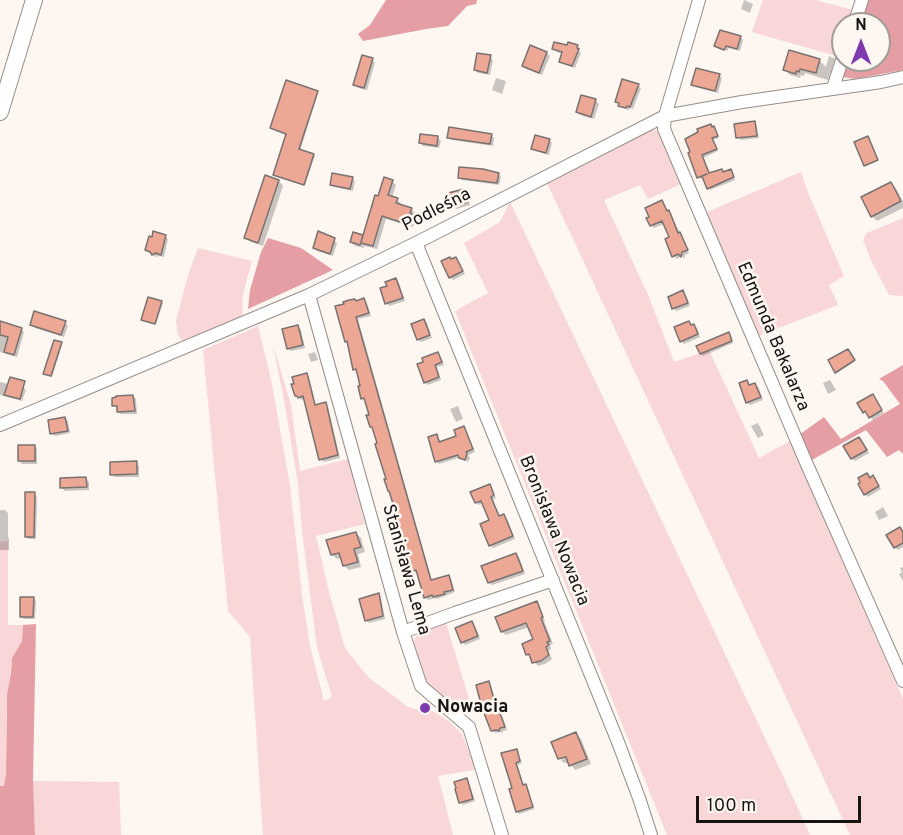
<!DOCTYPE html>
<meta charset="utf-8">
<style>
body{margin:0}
#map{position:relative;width:903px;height:835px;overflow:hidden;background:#fdf6f1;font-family:Overpass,sans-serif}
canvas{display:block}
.north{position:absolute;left:831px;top:12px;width:60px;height:60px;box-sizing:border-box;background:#fdf6f1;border:2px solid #a19c98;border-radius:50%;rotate:0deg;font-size:16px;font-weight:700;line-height:24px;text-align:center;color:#171513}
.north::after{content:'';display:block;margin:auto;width:21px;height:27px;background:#7d39ad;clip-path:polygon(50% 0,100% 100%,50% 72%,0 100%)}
.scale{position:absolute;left:696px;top:796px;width:165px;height:27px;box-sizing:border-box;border:3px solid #171513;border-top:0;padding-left:8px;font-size:18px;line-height:21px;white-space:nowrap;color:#171513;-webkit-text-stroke:4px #fdf6f1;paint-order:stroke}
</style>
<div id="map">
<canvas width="903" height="835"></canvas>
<div class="north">N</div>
<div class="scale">100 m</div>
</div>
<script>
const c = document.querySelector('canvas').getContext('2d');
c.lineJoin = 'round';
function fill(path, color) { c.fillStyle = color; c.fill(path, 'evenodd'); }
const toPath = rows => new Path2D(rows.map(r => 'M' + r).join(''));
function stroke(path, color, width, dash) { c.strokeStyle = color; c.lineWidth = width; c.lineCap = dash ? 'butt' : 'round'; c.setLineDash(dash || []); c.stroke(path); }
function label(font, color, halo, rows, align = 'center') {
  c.font = font + ' Overpass,sans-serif'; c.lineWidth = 5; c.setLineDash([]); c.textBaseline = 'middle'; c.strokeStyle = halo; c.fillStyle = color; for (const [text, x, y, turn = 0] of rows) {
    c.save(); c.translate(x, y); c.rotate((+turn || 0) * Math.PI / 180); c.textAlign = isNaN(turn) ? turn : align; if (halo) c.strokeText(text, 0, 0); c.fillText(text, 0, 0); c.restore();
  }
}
const green = toPath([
 [763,0,815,0,853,10,849,24,843,24,843,45,840,57,752,32],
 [652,129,658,131,681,184,648,199,640,185,604,200,649,297,674,362,709,350,759,458,790,441,903,699,903,835,850,835,547,183],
 [801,172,807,190,844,276,829,285,838,305,758,336,705,213],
 [510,202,784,778,810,835,667,835,455,311,488,293,464,243,500,222],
 [903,218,903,296,889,295,871,260,863,240,867,233],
 [198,248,252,261,243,294,242,317,183,342,178,335,176,321,189,272],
 [258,326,272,384,290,486,302,595,310,646,324,701,332,697,317,647,303,539,298,484,284,400,273,345,291,405,300,471,348,459,365,524,316,536,329,592,345,648,368,677,408,707,422,711,432,711,449,721,462,734,468,750,479,769,438,776,453,835,263,835,250,637,228,611,203,350],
 [8,541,8,625,23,625,22,641,12,658,6,715,6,774,4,786,0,786,0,542],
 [446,623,469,699,462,704,452,703,424,681,414,647,414,640,418,634],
 [33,781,119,782,121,835,35,835]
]);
const forest = toPath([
 [386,0,477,0,476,4,467,6,448,26,426,29,363,41,358,34,370,25],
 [866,0,903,0,903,70,855,79,843,77,847,60,879,60,879,24,858,24],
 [268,238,301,248,333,270,248,309,250,290,261,252],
 [903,365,903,454,899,450,887,457,866,430,810,461,799,435,824,417,841,439,900,404,883,381,879,379],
 [36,624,33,781,35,835,0,835,0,786,4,786,6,774,7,695,11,673,12,658,22,641,23,625]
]);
const shadow = toPath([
 [744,0,753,4,750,13,741,9],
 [740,37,743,40,740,51,729,48,727,51,719,49,716,46],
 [577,46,580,49,579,51,581,53,575,68,564,64,561,61,563,54,557,52,554,49],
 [531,47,547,53,550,56,542,75,526,69,524,66],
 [829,56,835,59,828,80,805,73,804,76,801,75,800,78,790,75,785,70,819,60,826,67],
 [490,57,493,60,490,75,478,73,475,70],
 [372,60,375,63,367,90,358,88,355,85],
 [719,75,722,78,718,93,696,87,693,84],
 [496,78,506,81,502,94,492,90],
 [638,85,641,88,633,109,630,108,629,110,622,108,617,102],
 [317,92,318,93,300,151,315,156,305,185,274,175],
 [582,96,596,101,599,104,594,119,580,115,577,112],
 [754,123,757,126,759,138,741,140,738,137],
 [714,128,719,138,713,140,718,151,703,158,710,174,722,170,724,173,732,173,735,180,710,190,704,178,701,179,699,177,690,153],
 [491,135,494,138,493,146,452,140,449,137],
 [438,138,441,141,439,148,423,146,420,143],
 [549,140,552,143,549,155,536,151,533,149],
 [498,174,501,177,499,185,462,180,459,177],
 [266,177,279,181,283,186,263,246,251,242,246,237],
 [352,178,355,181,353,191,334,187,331,184],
 [392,181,396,185,392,198,397,200,401,203,400,205,411,209,415,213,413,217,416,219,413,227,386,219,377,249,364,246,364,248,355,246,351,242,362,236,364,238,379,198],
 [891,183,896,188,903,202,903,208,877,221,872,216],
 [464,191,467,194,470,205,456,209,453,206],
 [662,202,671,214,689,253,685,255,684,259,682,256,677,259,674,256,671,238,664,224,654,228,651,225],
 [165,236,168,239,164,257,159,256,156,257,147,250],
 [334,240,337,243,333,256,317,251,315,248],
 [456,259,459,262,465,274,453,280,450,277,451,261],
 [396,280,399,283,405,301,389,306,387,303,389,287],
 [683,292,686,295,690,306,676,311,674,308],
 [149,299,163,303,156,324,144,321],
 [364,300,367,303,371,316,358,319,432,581,448,576,451,579,455,592,437,599,435,598,428,600,425,597,418,573,416,573,413,570,370,416,366,401,363,398,362,387,358,372,355,369,349,343,347,341,356,302],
 [424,321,427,323,432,338,421,342,418,339],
 [0,323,21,329,24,332,17,357,0,352],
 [65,323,68,326,64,337,35,328,32,325],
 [689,323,697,328,700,337,684,344,681,341],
 [298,327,301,330,305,348,291,351,288,349],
 [728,334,733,343,703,356,701,354],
 [61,344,62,345,52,377,46,375,45,374],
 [315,352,318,360,311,362,308,354],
 [849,352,855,361,837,373,830,361],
 [438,354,441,357,444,365,437,367,441,380,428,385,425,382],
 [306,375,309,377,316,406,325,404,328,407,340,458,324,462,321,459,305,399,302,400,296,395],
 [830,380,836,390,828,394,823,383],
 [0,382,23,387,26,390,22,401,0,395],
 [747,382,750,385,755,385,758,387,763,400,750,405,748,403,741,384],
 [133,396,136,399,137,414,121,414,118,412,118,408,114,405],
 [875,399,884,413,873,420,868,414,867,414,864,412],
 [458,406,463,419,456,422,450,409],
 [65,418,68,421,70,433,55,436,52,434],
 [758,423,764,435,758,438,751,426],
 [464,428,466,431,475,452,468,455,470,458,468,462,461,457,439,464,436,461,436,436,439,439,441,443,458,437],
 [862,442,869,453,855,461,852,458],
 [34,446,37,449,37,464,22,464,19,461],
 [136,463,139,466,139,477,115,477,112,474],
 [873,477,881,489,868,497,865,494,863,483],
 [86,479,89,482,89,490,65,491,62,488],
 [489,486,492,489,496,498,493,500,500,517,504,516,507,519,515,539,493,548,490,545,491,521,483,503,479,505,476,502],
 [34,494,37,497,36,539,29,539,26,537],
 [883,507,888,516,879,520,875,512],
 [0,510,5,510,8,513,8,537,9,539,9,550,0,550],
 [903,532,903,547,898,550,895,547],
 [356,533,361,538,365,552,358,554,361,567,349,570,344,566,342,558,337,559,332,555],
 [516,554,519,557,525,574,492,585,489,582],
 [903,567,903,581,899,574,902,572,900,568],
 [378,595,381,598,385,619,369,623,366,620],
 [33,598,36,601,35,619,24,619,21,616],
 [537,603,540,607,545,621,544,621,553,644,550,645,551,649,548,651,552,659,545,664,538,666,527,654,535,640,529,627,506,635,502,632],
 [472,623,475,626,480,639,465,645,463,642],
 [488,683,491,686,499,715,503,718,507,730,503,731,502,733,500,732,495,733,492,730],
 [576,734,581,739,591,764,575,770,569,762,564,763,561,760,573,755,560,757,560,759,553,743],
 [516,750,518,753,522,763,517,765,524,786,527,788,534,809,519,814,517,812,514,789],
 [466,780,469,783,475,801,463,805,460,802]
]);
const building = toPath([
 [720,30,741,36,737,49,726,46,724,50,714,46,720,30],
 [554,42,567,45,568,42,578,45,577,48,579,49,572,66,559,62,562,52,552,49,554,42],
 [530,45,547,52,539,73,522,66,530,45],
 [789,50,820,59,816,73,800,69,799,72,796,71,796,74,783,70,789,50],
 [477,53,491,55,487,73,474,70,477,53],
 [362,55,373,58,364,88,353,85,362,55],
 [696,68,720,74,715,91,691,85,696,68],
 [622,79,639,84,630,107,627,106,626,108,618,106,619,103,615,102,622,79],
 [286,80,318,91,299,149,314,154,304,185,273,175,286,134,270,128,286,80],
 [581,95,596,99,591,117,576,112,581,95],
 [755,121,757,136,736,138,734,124,755,121],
 [711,124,712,127,714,126,718,136,712,138,717,149,702,155,709,173,722,169,723,172,731,169,734,177,707,189,702,176,707,174,697,178,688,153,690,152,685,139,698,132,697,129,711,124],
 [449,127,492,134,490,144,447,138,449,127],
 [420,134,438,136,437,146,419,143,420,134],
 [535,135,550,139,546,153,531,149,535,135],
 [868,136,878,160,864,166,854,142,868,136],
 [459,167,483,169,499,173,497,183,458,178,459,167],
 [332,173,353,177,350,189,330,185,332,173],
 [265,175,279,180,258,243,244,238,265,175],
 [384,177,393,180,388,195,398,198,396,203,412,208,410,213,412,214,409,225,382,216,373,246,361,243,360,245,350,242,353,232,363,235,361,242,375,195,378,196,384,177],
 [891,182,901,201,871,217,861,197,891,182],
 [464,189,468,202,452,207,448,193,464,189],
 [662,200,667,211,669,210,678,233,680,232,688,250,682,252,681,257,678,254,672,257,665,239,669,237,662,221,650,226,646,218,649,217,645,208,662,200],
 [153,231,166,235,161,255,156,253,152,255,150,252,145,250,149,236,152,237,153,231],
 [318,231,335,238,330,254,313,248,318,231],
 [450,257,451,259,456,257,463,271,449,278,441,261,450,257],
 [396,278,403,298,385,304,380,288,387,286,385,282,396,278],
 [683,290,688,303,672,309,668,297,683,290],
 [148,297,162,301,155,324,141,320,148,297],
 [364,298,369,313,356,317,431,580,449,575,453,590,444,592,445,594,433,597,432,595,424,598,416,570,412,571,405,549,404,549,400,528,397,519,396,520,392,508,394,507,389,491,388,491,384,479,386,479,375,444,377,443,372,427,370,427,366,415,369,415,364,398,361,399,358,386,360,386,358,377,356,369,353,370,347,341,345,342,335,306,344,304,343,302,349,300,355,299,356,301,364,298],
 [34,311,66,321,61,335,30,325,34,311],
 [424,319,430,335,417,340,411,324,424,319],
 [0,321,22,328,14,355,4,352,8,337,0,335,0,321],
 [689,321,691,325,694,324,698,334,680,342,674,327,689,321],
 [298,325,303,345,287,349,282,329,298,325],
 [729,332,732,341,700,354,696,346,729,332],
 [54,340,62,342,51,376,43,374,54,340],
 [848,349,855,360,835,373,828,360,848,349],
 [438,352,442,362,435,365,439,377,424,383,417,364,423,362,422,358,438,352],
 [307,373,315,405,326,402,338,455,319,460,303,396,298,398,297,396,295,396,291,384,294,384,292,377,307,373],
 [10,377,25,381,20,399,4,395,10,377],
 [747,380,749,385,755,383,761,397,746,403,739,383,747,380],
 [873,394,882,410,869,418,865,411,863,413,857,403,873,394],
 [133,395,135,411,117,412,117,406,112,406,112,398,116,397,116,396,133,395],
 [65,417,68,431,50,434,48,420,65,417],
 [464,426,473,449,466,452,467,454,465,460,459,458,458,455,435,462,428,437,437,434,439,442,456,436,454,430,464,426],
 [859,437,867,450,851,459,843,446,859,437],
 [18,445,35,445,35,461,18,461,18,445],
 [137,461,137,474,110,475,110,462,137,461],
 [867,473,870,478,873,475,879,486,864,495,858,484,860,482,858,478,867,473],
 [86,477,87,487,60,488,60,478,86,477],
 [490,484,494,495,491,497,499,516,504,514,513,536,489,546,480,524,489,520,481,501,475,503,470,492,490,484],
 [25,492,35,492,34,537,25,537,25,492],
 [900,527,903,532,903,543,894,548,886,535,900,527],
 [356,532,361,547,354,549,358,562,343,566,339,553,331,555,326,540,356,532],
 [516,553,523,571,488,583,481,566,516,553],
 [379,593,383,616,365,621,359,599,379,593],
 [20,597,34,597,33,617,20,617,20,597],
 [537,601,543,617,541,618,550,641,547,642,549,645,546,647,549,655,541,661,532,663,529,654,526,655,522,644,533,639,526,623,501,632,495,617,537,601],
 [472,621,478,636,461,643,455,628,472,621],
 [489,681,498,714,500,713,505,727,500,728,499,731,496,730,491,731,482,708,476,685,489,681],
 [576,732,587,759,569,766,566,757,558,759,551,742,576,732],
 [517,749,520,761,516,763,523,785,526,784,533,807,516,812,509,789,512,788,501,753,517,749],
 [467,778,473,799,459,803,455,789,456,788,454,782,467,778]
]);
const street = toPath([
 [699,0,665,116,664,129,805,460,903,681],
 [854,24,862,0],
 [833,88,843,57],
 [416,243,618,742,639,798,651,835],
 [309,295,403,632,421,686,469,727,502,835],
 [0,425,309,295,416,243,665,116,742,102,881,82,903,77],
 [403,632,455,613,553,580]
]);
const secondary = toPath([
 [0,112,34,0]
]);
const markers = [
 [425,708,6,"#7d39ad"]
];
const streetNames = [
 ["Podleśna",437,211,-27],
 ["Edmunda Bakalarza",772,337,67],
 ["Bronisława Nowacia",553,531,68],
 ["Stanisława Lema",405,570,74]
];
const poiNames = [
 ["Nowacia",437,708]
];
fill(green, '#f9d6d8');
fill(forest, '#e59ea3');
fill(shadow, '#0003');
fill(building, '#eda895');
stroke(building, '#7a7270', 1.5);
stroke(street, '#958e89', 14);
stroke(secondary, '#958e89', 18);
stroke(street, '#fff', 12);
stroke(secondary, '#fff', 16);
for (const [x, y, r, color] of markers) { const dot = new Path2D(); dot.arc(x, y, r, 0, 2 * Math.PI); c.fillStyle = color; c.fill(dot); stroke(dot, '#fdf6f1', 2); }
label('18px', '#171513', '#fdf6f1', streetNames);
label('bold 18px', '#171513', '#fdf6f1', poiNames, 'left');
</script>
